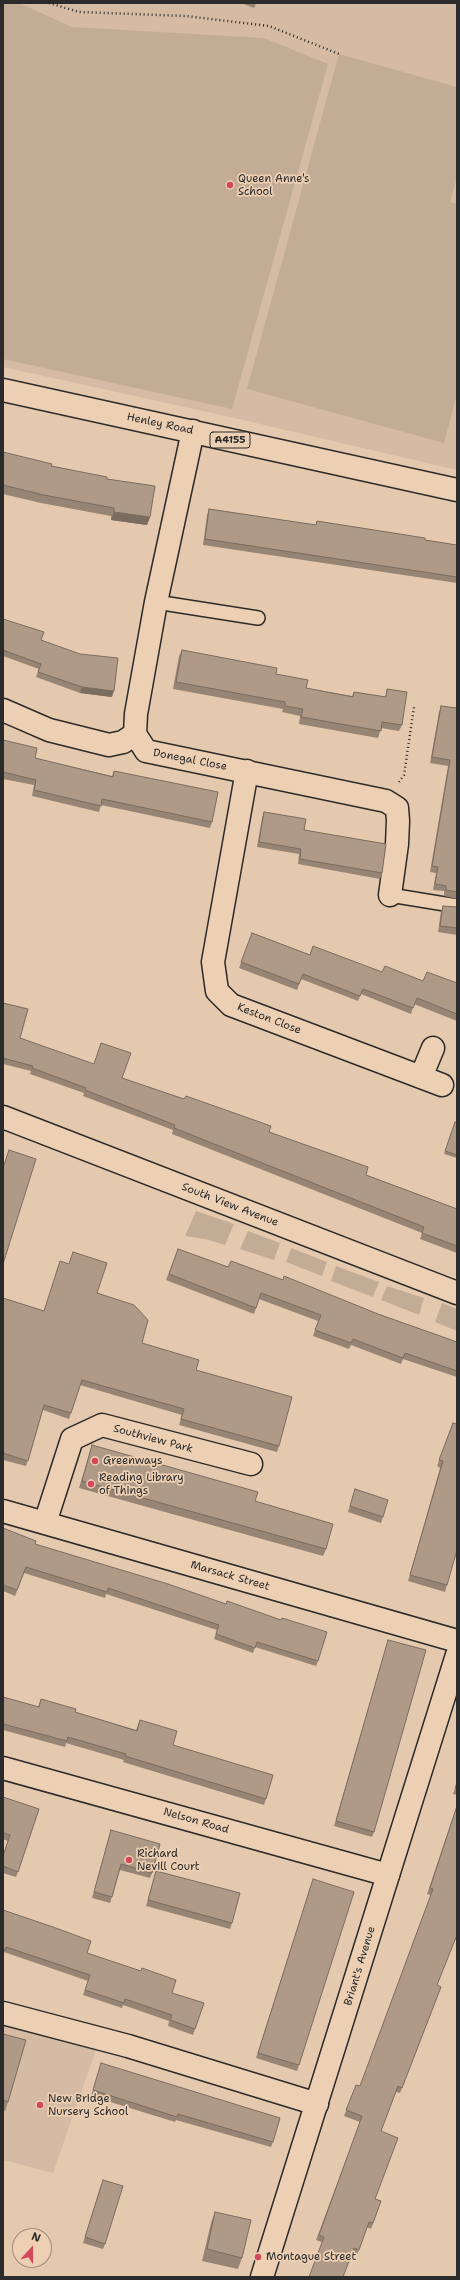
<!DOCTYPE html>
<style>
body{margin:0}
#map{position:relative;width:460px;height:2280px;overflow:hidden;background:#e5c9af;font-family:"Shantell Sans",sans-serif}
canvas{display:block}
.frame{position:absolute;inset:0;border:4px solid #2b2b2b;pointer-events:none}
.north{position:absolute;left:12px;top:2228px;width:40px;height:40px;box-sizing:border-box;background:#edd0b4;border:1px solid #9f8e7d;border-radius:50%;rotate:21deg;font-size:11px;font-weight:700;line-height:16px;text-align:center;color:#2b2b2b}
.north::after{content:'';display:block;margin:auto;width:14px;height:18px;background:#d1495b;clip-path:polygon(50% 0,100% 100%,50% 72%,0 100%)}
</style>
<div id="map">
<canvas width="460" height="2280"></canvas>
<div class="frame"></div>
<div class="north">N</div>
</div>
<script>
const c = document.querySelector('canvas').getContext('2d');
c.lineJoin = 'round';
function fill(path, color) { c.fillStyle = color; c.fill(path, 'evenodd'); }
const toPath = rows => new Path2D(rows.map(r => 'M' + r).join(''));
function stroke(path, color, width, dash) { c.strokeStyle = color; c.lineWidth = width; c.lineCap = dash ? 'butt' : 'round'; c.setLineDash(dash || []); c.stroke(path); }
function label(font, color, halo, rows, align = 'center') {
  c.font = font + ' "Shantell Sans",sans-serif'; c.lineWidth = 3.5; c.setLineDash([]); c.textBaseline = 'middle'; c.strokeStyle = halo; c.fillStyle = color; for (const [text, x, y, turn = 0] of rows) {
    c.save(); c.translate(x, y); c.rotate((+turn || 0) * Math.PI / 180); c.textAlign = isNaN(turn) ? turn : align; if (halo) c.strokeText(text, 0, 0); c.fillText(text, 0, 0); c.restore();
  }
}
const built = toPath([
 [3,3,457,3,457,470,230,417,3,367],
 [3,2024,96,2050,53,2173,3,2160]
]);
const green = toPath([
 [3,3,19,3,72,27,264,38,328,64,232,409,3,359],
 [339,54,457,87,457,177,450,202,457,204,457,394,444,443,247,389],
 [196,1211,234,1224,225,1245,205,1239,185,1236],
 [248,1231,280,1243,274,1260,240,1249],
 [291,1248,327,1262,322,1276,286,1262],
 [336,1266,379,1282,373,1297,331,1281],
 [387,1286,424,1298,419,1315,381,1300],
 [442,1303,457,1309,457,1331,435,1322]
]);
const path = toPath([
 [49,3,79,12,186,16,269,26,339,54],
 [399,782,404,775,414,707]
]);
const service = toPath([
 [156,602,258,618],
 [390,895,457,906]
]);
const minor = toPath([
 [193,431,156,602,136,714,135,734,146,751,386,801,397,808,398,821,397,844,390,895],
 [3,710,49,730,109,745,123,742,135,734],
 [247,771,213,962,217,991,231,1005,442,1085],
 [421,1077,433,1048],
 [3,1117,457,1293],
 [3,1511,457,1641],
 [45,1523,72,1439,102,1425,251,1464],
 [3,1768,388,1875],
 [3,2013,128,2046,317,2104]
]);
const secondary = toPath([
 [262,2277,457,1655]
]);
const primary = toPath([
 [3,390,457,490]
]);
const wall = toPath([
 [241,3,256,3,254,8],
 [3,452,51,466,107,479,150,517,147,525,111,520,111,516,41,503,3,494],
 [209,509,316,525,317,521,425,540,457,545,457,583,203,545,207,515],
 [3,619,41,640,112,697,80,693,36,677,39,669,3,656],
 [182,650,276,674,306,688,352,696,354,692,385,697,387,689,402,725,399,731,381,728,378,738,299,724,300,716,282,712,283,709,173,689,179,656],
 [441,706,457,708,457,899,444,896,444,891,433,890,436,873,430,872,448,766,430,763,439,712],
 [3,740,35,758,112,776,114,771,212,822,210,828,101,805,99,812,32,796,34,785,3,779],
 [264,812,382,873,380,879,298,864,299,854,257,847,262,818],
 [443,906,457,907,457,935,438,932,441,911],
 [252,933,310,955,382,972,423,981,457,983,457,1021,414,1004,411,1014,361,994,358,1001,301,979,297,990,239,968],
 [3,1003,20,1038,122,1078,269,1132,366,1175,457,1209,457,1253,420,1239,422,1233,172,1134,173,1130,83,1096,84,1093,30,1074,31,1071,3,1064],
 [455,1122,457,1123,457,1158,444,1154],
 [178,1249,228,1267,283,1280,378,1314,457,1342,457,1377,403,1359,401,1364,351,1345,349,1349,313,1336,318,1321,259,1299,254,1314,166,1280],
 [97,1293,142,1343,196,1370,279,1446,277,1452,179,1425,182,1415,80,1385,69,1419,43,1410,26,1466,3,1460,3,1298,44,1311],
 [453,1423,447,1585,445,1592,408,1581,440,1468,437,1466],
 [92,1445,255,1501,326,1549,323,1556,79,1488],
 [353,1495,383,1517,381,1523,348,1512],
 [3,1528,35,1544,318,1661,316,1666,255,1647,253,1653,214,1639,217,1630,106,1594,105,1598,24,1573,15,1596,3,1591],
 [388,1640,374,1832,372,1837,334,1826],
 [3,1697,38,1707,41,1699,75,1712,136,1730,140,1720,173,1745,266,1799,264,1805,123,1762,124,1760,66,1743,65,1747,3,1730],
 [457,1783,457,1795,453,1794],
 [3,1797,39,1809,16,1877,3,1873,3,1855,8,1841,3,1839],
 [457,1805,437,1985,441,1987,400,2093,396,2092,381,2131,375,2199,381,2201,371,2229,367,2227,357,2255,316,2240,360,2122,344,2116,356,2085,360,2086,431,1895,427,1894],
 [111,1830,152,1873,150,1878,120,1870,110,1903,92,1898],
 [156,1871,232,1923,230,1929,146,1906],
 [311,1885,299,2065,297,2071,256,2058],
 [3,1910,87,1953,172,1993,204,2003,193,2035,168,2026,169,2021,123,2005,122,2008,83,1995,88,1981,4,1952,3,1955],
 [3,2034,8,2102,5,2111,3,2111],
 [99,2069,273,2142,271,2147,176,2120,175,2122,91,2096],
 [101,2185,105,2244,103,2249,83,2243],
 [215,2212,242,2258,238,2269,202,2261,211,2223]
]);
const shadedWall = toPath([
 [114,512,150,517,147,525,111,520],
 [82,687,114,691,112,697,80,693]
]);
const building = toPath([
 [3,452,52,464,51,466,107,477,107,479,155,486,150,517,114,512,114,508,44,495,3,485,3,452],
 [209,509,316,525,317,521,425,538,425,540,457,545,457,577,205,539,209,509],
 [3,619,44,632,41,640,80,654,118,658,114,691,82,687,38,672,41,664,3,650,3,619],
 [182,650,277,668,276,674,308,680,306,688,353,697,354,692,386,697,387,689,407,692,402,725,382,722,381,731,301,717,303,709,285,706,285,702,176,682,182,650],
 [441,706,457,708,457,892,446,890,446,886,435,884,438,867,432,866,450,760,432,757,441,706],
 [3,740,37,748,35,758,113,777,114,771,218,792,212,822,102,799,101,806,34,790,36,780,3,772,3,740],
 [264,812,306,819,304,830,386,844,382,873,300,859,301,849,259,842,264,812],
 [443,906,457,907,457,928,440,926,443,906],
 [252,933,310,955,313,946,382,972,385,966,423,981,427,972,457,983,457,1014,417,998,413,1008,363,989,360,996,303,974,299,984,241,962,252,933],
 [3,1003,28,1009,20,1038,94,1064,101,1043,131,1053,122,1078,184,1099,186,1096,271,1126,269,1132,368,1167,366,1175,457,1209,457,1246,422,1233,424,1227,174,1128,175,1125,85,1090,86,1088,32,1068,33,1066,3,1058,3,1003],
 [455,1122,457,1123,457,1155,445,1151,455,1122],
 [9,1150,36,1159,3,1264,3,1168,9,1150],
 [178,1249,228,1267,231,1261,283,1280,284,1276,378,1314,457,1342,457,1371,405,1353,403,1358,353,1339,351,1343,315,1330,321,1315,261,1293,256,1308,169,1274,178,1249],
 [73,1252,107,1263,97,1293,134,1305,148,1320,142,1343,199,1360,196,1370,292,1397,279,1446,181,1419,184,1409,82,1380,71,1413,44,1405,28,1461,3,1453,3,1298,44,1311,60,1261,69,1264,73,1252],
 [453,1423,457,1424,457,1550,447,1585,410,1575,443,1461,439,1460,453,1423],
 [92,1445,258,1492,255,1501,333,1524,326,1549,82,1481,92,1445],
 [355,1489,388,1500,383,1517,350,1506,355,1489],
 [3,1528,36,1541,35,1544,168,1584,226,1604,227,1601,281,1620,282,1618,327,1632,318,1661,257,1642,255,1648,216,1634,219,1625,108,1588,107,1592,26,1567,17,1590,3,1585,3,1528],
 [388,1640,426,1650,374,1832,336,1821,388,1640],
 [3,1697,39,1707,41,1699,76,1709,75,1712,137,1731,140,1720,177,1731,173,1745,273,1775,266,1799,125,1756,126,1754,68,1737,67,1741,3,1724,3,1697],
 [457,1783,457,1789,455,1788,457,1783],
 [3,1797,39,1809,18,1872,3,1866,3,1856,10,1835,3,1833,3,1797],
 [457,1806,457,1935,437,1985,441,1987,402,2088,398,2086,381,2131,398,2138,375,2199,381,2201,373,2223,369,2222,359,2250,354,2248,343,2277,309,2277,324,2237,319,2235,362,2116,346,2110,356,2085,360,2086,433,1889,430,1888,457,1806],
 [111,1830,160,1844,152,1873,121,1864,112,1897,94,1892,111,1830],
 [156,1871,240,1893,232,1923,148,1900,156,1871],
 [313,1879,354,1892,299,2065,258,2053,313,1879],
 [3,1910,53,1927,91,1941,87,1953,141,1971,142,1968,176,1980,172,1993,204,2003,195,2029,170,2020,172,2015,125,1999,124,2003,85,1990,90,1975,6,1947,5,1950,3,1949,3,1910],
 [3,2034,26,2040,8,2102,3,2100,3,2034],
 [101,2063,280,2118,273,2142,178,2114,177,2117,93,2090,101,2063],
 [103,2180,123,2186,105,2244,85,2237,103,2180],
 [215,2212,251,2220,242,2258,207,2249,215,2212]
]);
const markers = [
 [230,185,4,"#d1495b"],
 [95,1461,4,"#d1495b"],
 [91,1484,4,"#d1495b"],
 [129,1860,4,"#d1495b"],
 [40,2105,4,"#d1495b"],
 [258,2257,4,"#d1495b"]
];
const shields = [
 [230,440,40]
];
const shieldNames = [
 ["A4155",230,440]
];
const poiNames = [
 ["Queen Anne's",238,179],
 ["School",238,192],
 ["Greenways",103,1461],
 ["Reading Library",99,1478],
 ["of Things",99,1491],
 ["Richard",137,1854],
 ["Nevill Court",137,1867],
 ["New Bridge",48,2099],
 ["Nursery School",48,2112],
 ["Montague Street",266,2257]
];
const streetNames = [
 ["Henley Road",160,424,12],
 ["Donegal Close",190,760,11],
 ["Keston Close",269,1019,21],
 ["South View Avenue",230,1205,21],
 ["Southview Park",153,1439,15],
 ["Marsack Street",230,1576,16],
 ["Nelson Road",196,1821,16],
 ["Briant's Avenue",360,1966,-73]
];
fill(built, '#d5bba3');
fill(green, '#c3ac96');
stroke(service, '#2b2b2b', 16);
stroke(minor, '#2b2b2b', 25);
stroke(secondary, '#2b2b2b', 25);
stroke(primary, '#2b2b2b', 25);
stroke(path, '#2b2b2b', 2.5, [1, 3]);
stroke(service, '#edd0b4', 13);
stroke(minor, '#edd0b4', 22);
stroke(secondary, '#edd0b4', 22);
stroke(primary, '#edd0b4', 22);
fill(wall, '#968475');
fill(shadedWall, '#7a6c5f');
fill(building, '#af9a88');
stroke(building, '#7a6c5f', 1);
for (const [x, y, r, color] of markers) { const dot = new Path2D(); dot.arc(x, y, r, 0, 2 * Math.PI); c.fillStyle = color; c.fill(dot); stroke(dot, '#edd0b4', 1.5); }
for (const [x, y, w] of shields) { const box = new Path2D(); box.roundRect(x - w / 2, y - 8, w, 16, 3); c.fillStyle = '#edd0b4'; c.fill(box); stroke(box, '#2b2b2b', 1); }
label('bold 10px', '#2b2b2b', null, shieldNames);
label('11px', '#2b2b2b', '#edd0b4', poiNames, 'left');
label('11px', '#2b2b2b', '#edd0b4', streetNames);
</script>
